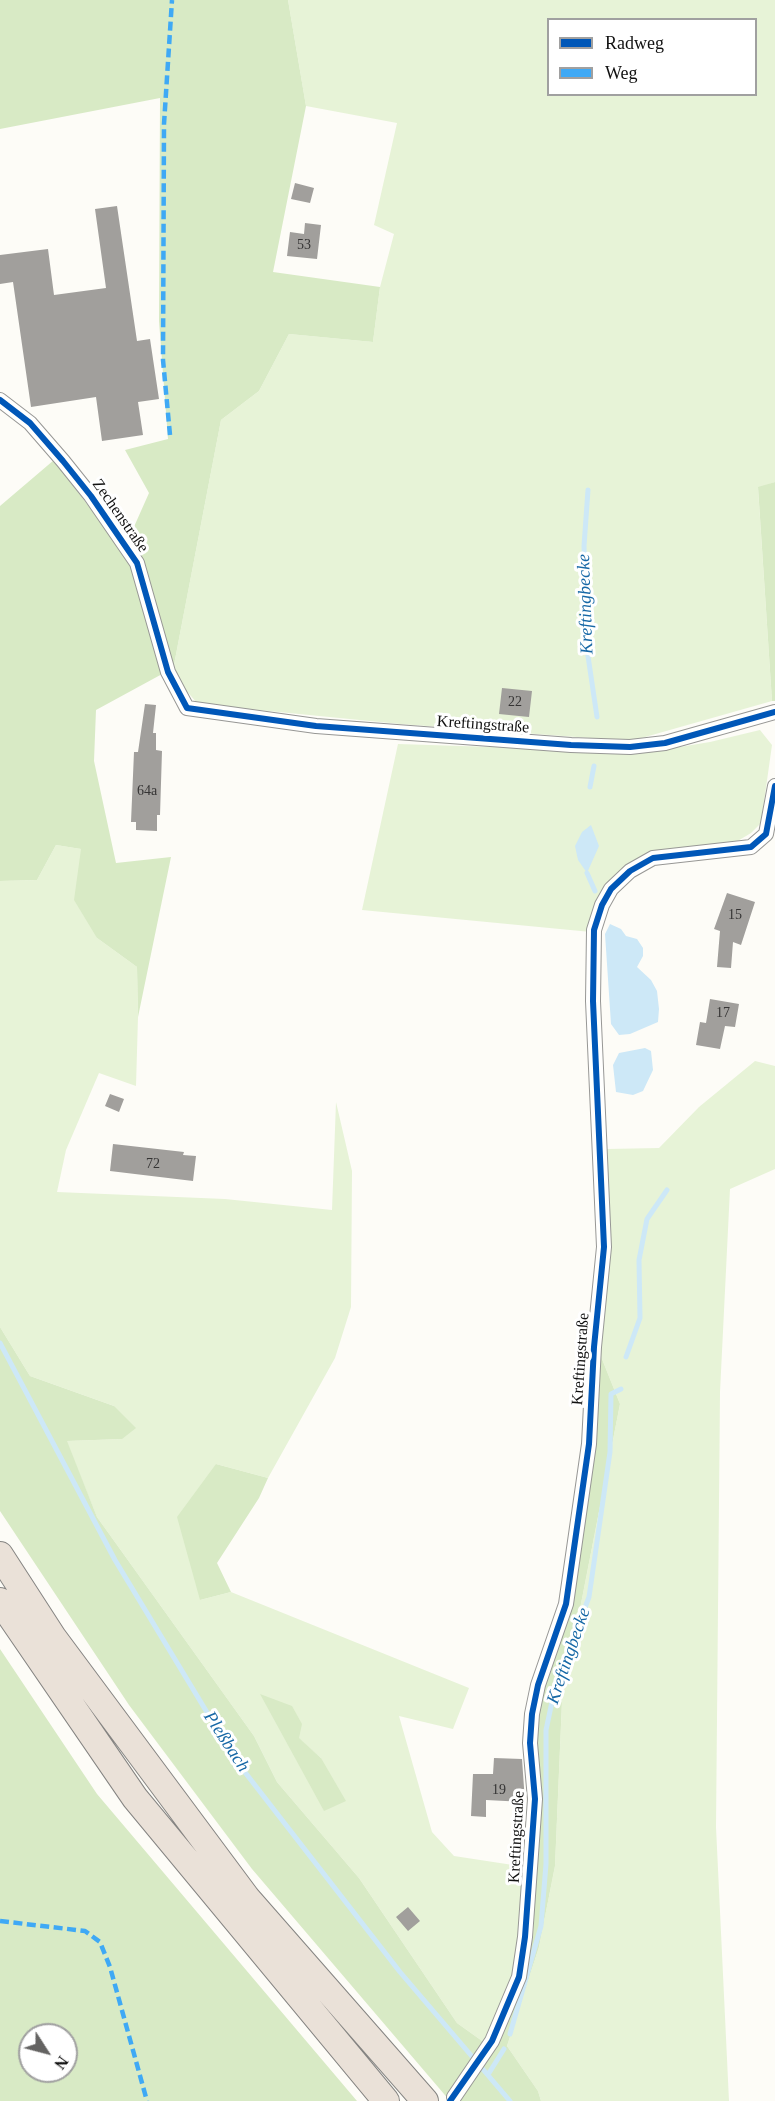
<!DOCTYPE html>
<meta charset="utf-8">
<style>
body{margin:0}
#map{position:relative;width:775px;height:2101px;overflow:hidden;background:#fdfcf7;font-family:Georgia,serif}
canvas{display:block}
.legend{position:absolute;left:547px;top:18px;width:210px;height:78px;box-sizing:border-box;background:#fff;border:2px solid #a0a0a0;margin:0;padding:8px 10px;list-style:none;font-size:18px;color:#111}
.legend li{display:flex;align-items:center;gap:12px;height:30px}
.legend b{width:30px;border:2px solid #a0a0a0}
.north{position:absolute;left:18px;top:2023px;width:60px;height:60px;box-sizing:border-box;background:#fff;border:2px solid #a0a0a0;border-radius:50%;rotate:126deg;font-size:16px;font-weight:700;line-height:24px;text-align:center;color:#111}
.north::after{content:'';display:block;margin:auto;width:21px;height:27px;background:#646362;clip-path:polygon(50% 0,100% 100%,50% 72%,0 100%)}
</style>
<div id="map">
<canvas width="775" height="2101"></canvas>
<ul class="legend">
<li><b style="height:8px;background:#0057b8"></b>Radweg</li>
<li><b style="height:8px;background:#3fa9f5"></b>Weg</li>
</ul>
<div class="north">N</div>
</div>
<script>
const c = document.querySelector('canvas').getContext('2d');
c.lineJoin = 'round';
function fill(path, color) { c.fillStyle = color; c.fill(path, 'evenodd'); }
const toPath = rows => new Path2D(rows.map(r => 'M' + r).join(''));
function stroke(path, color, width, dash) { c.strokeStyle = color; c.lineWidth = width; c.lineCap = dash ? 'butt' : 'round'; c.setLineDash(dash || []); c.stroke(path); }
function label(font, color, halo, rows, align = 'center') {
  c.font = font + ' Georgia,serif'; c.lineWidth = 6; c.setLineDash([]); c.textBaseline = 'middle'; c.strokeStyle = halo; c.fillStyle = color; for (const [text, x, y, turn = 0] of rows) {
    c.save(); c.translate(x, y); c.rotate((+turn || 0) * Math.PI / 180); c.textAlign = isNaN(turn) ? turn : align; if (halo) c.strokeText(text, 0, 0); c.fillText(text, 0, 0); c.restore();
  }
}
const green = toPath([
 [288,0,775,0,775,482,758,488,772,701,631,741,400,724,198,704,183,687,173,670,221,420,259,391,289,334,373,342,380,287,394,234,374,225,397,123,306,106],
 [548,20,756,20,756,94,548,94],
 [760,730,772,745,761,823,751,833,736,842,652,854,630,867,591,932,362,910,398,744,649,752,710,742],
 [56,845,81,849,97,938,137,967,138,1017,136,1086,99,1073,66,1150,57,1192,225,1199,332,1210,336,1102,352,1171,351,1307,335,1358,268,1478,216,1464,200,1600,231,1592,469,1688,453,1729,399,1716,432,1832,454,1856,526,1867,518,1973,485,2043,457,2023,359,1878,277,1782,254,1736,97,1517,66,1441,122,1439,114,1406,30,1376,0,1327,0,881,37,880],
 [298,1738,321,1758,324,1810],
 [755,1061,775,1066,775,1169,730,1189,720,1392,716,1827,729,2101,541,2101,538,2091,507,2046,539,1947,555,1866,562,1701,620,1404,598,1349,610,1245,607,1149,659,1148,699,1107]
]);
const forest = toPath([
 [0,0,288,0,306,106,273,272,380,287,373,342,289,334,259,391,221,420,173,670,141,560,129,538,149,493,125,450,168,439,159,321,160,98,0,129],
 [54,460,132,564,164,673,96,710,94,761,116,863,171,857,138,1017,137,967,97,938,74,900,81,849,56,845,37,880,0,881,0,506],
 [775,482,775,701,772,701,758,487],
 [0,1327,30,1376,114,1406,136,1428,122,1439,67,1441,97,1517,254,1736,277,1782,359,1878,457,2023,485,2043,519,1991,533,1937,539,1795,533,1743,542,1686,567,1623,595,1445,598,1349,620,1404,562,1701,555,1866,539,1947,507,2046,538,2091,541,2101,450,2101,252,1869,129,1705,0,1511],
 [216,1464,268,1478,259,1498,217,1563,231,1592,200,1600,177,1517],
 [0,1649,97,1794,357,2101,0,2101],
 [30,2035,66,2035,66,2071,30,2071],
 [260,1694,292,1706,302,1724,299,1738,321,1758,346,1801,324,1811]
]);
const water = toPath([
 [591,825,599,846,587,873,578,860,575,846,582,832],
 [610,924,621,929,626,936,637,939,643,948,643,956,637,967,651,980,657,991,659,1009,658,1022,630,1034,619,1035,611,1024,605,934],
 [645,1048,651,1051,653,1070,643,1091,633,1095,616,1092,613,1065,619,1053]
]);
const stream = toPath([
 [588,490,584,546,588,656,597,717],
 [590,787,594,766],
 [587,873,595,891],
 [0,1343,115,1560,237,1762,400,1972,510,2101],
 [626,1357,640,1318,639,1260,647,1219,667,1190],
 [510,2034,541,1926,546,1864,546,1730,556,1683,589,1597,610,1452,611,1394,621,1389],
 [489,2073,504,2049]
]);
const building = toPath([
 [295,183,314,188,310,203,291,199],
 [117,206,137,341,150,339,159,399,138,402,143,435,102,441,96,397,31,407,13,282,0,284,0,255,48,249,54,295,106,288,95,209],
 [305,223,321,225,317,259,287,256,290,232,304,234],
 [502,688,532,691,529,717,499,714],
 [145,704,156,705,153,733,156,733,156,750,162,751,160,815,157,815,157,831,136,830,136,822,131,822,134,752,138,752],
 [727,893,755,902,741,945,733,942,731,968,717,967,720,931,714,929],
 [710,999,739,1004,735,1027,725,1026,720,1049,696,1045,700,1022,706,1023],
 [110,1094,124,1099,119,1112,105,1106],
 [113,1144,184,1152,183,1155,196,1156,193,1181,110,1171],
 [494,1758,522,1759,525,1802,486,1800,486,1817,471,1816,473,1774,493,1774],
 [408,1907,420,1921,408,1931,396,1917]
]);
const minor = toPath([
 [0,400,30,423,63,461,91,496,137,563,168,672,187,708,316,726,571,745,630,747,665,743,775,712],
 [454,2097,492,2041,519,1977,525,1937,535,1799,530,1743,532,1714,538,1685,566,1604,589,1444,594,1347,604,1247,593,1001,594,930,602,905,611,889,630,871,653,858,751,847,766,834,775,786]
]);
const motorway = toPath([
 [0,1555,53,1637,247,1898,425,2101],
 [0,1601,135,1798,386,2101]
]);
const quiet = toPath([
 [170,435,163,360,164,124,172,0],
 [0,1921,85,1931,100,1942,110,1967,147,2101]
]);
const cycleway = toPath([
 [0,400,30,423,63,461,91,496,137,563,168,672,187,708,316,726,571,745,630,747,665,743,775,712],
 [450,2101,492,2041,519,1977,525,1937,535,1799,530,1743,532,1714,538,1685,566,1604,589,1444,594,1347,604,1247,593,1001,594,930,602,905,611,889,630,871,653,858,751,847,766,834,775,786]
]);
const numberNames = [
 ["53",304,245],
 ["22",515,702],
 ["64a",147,791],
 ["15",735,915],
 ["17",723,1013],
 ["72",153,1164],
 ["19",499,1790]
];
const streetNames = [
 ["Zechenstraße",120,516,55],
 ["Kreftingstraße",483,725,4],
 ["Kreftingstraße",581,1359,-86],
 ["Kreftingstraße",517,1837,-87]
];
const waterNames = [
 ["Kreftingbecke",586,604,-92],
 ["Kreftingbecke",569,1656,-71],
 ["Pleßbach",226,1742,57]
];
fill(green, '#e7f3d7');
fill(forest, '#d8eac5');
fill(water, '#cde8f7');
stroke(stream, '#cde8f7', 5);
fill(building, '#a19f9c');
stroke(minor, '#979795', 16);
stroke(motorway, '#858482', 28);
stroke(minor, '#fffffe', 14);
stroke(motorway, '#eae1d8', 26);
stroke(quiet, '#3fa9f5', 4.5, [9, 4.5]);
stroke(cycleway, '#0057b8', 6);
label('14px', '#353434', null, numberNames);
label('16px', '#111', '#fff', streetNames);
label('italic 18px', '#1768a6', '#fff', waterNames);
</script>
